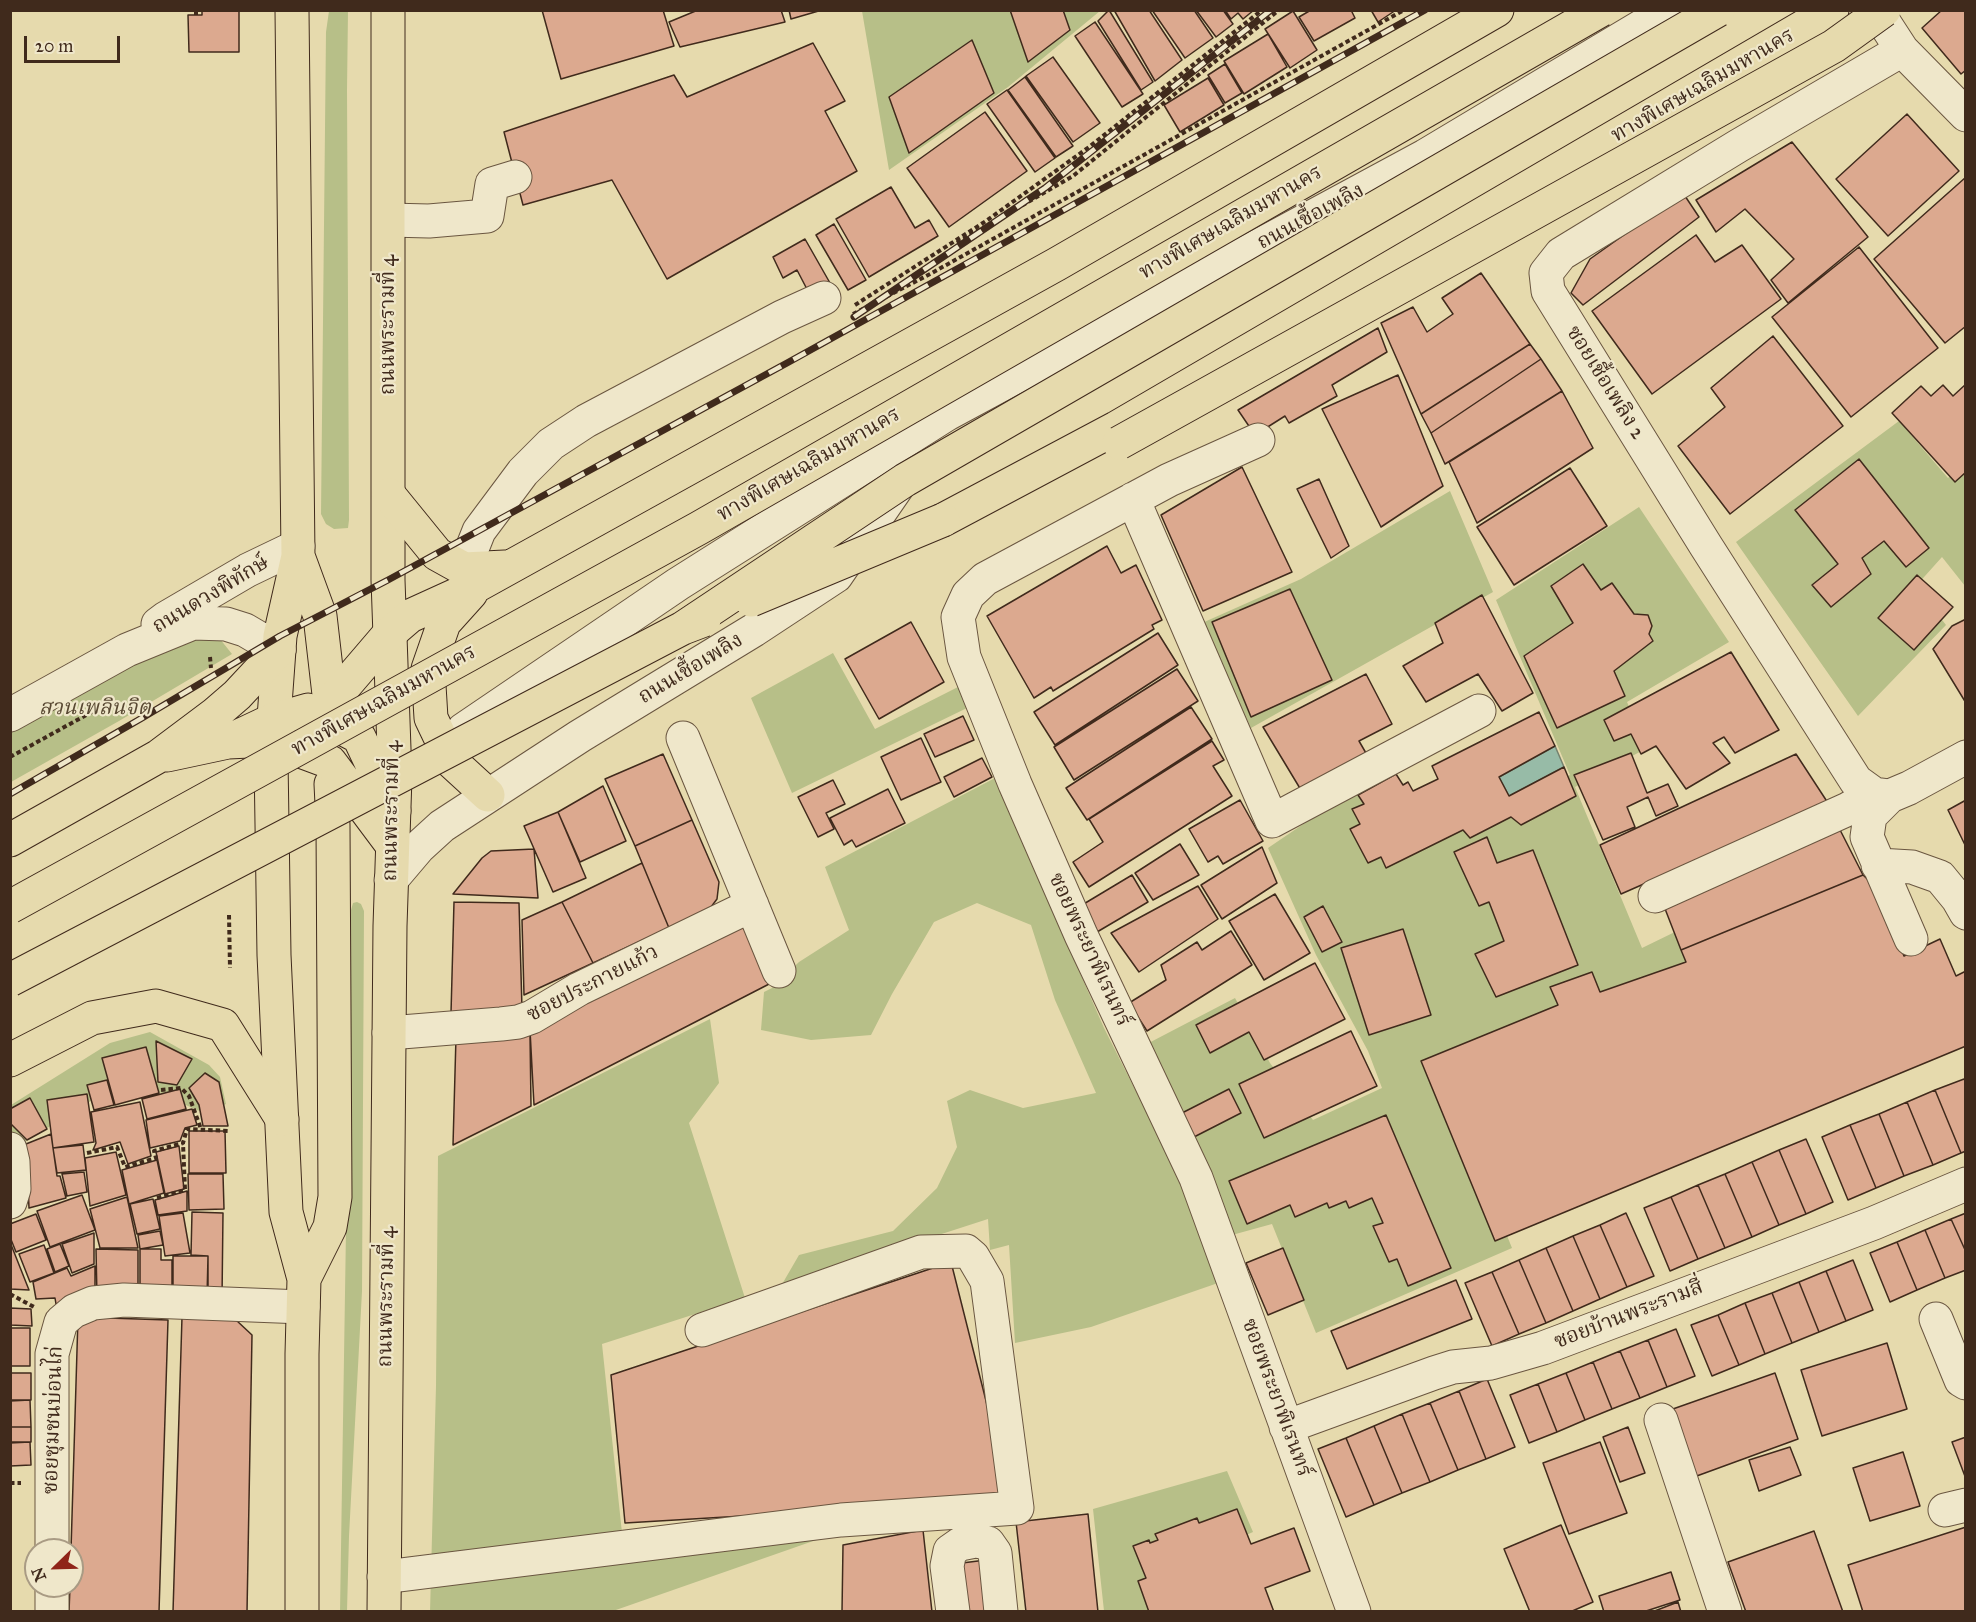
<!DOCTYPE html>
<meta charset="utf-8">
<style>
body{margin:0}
#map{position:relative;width:1976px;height:1622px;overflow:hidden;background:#e6daad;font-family:"IM FELL Great Primer",serif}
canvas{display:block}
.frame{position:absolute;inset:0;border:12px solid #402a1c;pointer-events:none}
.north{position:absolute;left:24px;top:1538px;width:60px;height:60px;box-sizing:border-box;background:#efe7ca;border:2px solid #a99b84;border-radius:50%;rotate:247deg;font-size:16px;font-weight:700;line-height:24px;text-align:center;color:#402a1c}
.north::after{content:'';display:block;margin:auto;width:21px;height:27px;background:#8f2418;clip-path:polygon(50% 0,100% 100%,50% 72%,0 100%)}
.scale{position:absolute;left:24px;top:36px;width:96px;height:27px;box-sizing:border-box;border:3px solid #402a1c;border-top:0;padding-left:8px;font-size:18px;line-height:21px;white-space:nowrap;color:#402a1c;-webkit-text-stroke:4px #efe7ca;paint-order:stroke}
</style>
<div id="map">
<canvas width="1976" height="1622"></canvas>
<div class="frame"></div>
<div class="north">N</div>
<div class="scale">20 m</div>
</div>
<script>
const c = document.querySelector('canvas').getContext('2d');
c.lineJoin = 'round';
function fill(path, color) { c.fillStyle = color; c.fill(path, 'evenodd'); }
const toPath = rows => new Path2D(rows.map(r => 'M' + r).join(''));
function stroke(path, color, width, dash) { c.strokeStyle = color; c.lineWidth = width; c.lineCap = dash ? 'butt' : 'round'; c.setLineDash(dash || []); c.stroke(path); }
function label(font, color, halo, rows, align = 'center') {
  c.font = font + ' "IM FELL Great Primer","Noto Serif Thai",serif'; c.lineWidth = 4.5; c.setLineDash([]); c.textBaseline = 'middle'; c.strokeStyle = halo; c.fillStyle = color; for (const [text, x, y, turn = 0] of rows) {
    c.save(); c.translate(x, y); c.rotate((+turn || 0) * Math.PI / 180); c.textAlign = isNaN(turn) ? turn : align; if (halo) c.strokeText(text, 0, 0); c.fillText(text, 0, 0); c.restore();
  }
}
const green = toPath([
 [329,11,348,11,347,90,349,520,348,528,334,529,326,524,321,514,326,32],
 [862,11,1100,11,1008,87,889,170],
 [1899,421,1948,478,1965,463,1965,586,1942,557,1916,586,1946,625,1858,716,1736,542],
 [1450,491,1493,592,1251,728,1202,623,1301,579],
 [1639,507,1729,642,1627,702,1647,748,1575,787,1642,948,1681,929,1693,966,1438,1066,1512,1248,1316,1333,1272,1224,1232,1235,1143,1046,1235,998,1270,1063,1313,1120,1382,1088,1368,1051,1316,955,1268,848,1380,772,1435,816,1512,802,1570,775,1496,600],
 [216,634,232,654,119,721,11,782,11,731,115,673,190,635],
 [833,653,875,729,958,687,967,708,792,793,751,698],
 [995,778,1104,1028,1174,1167,1218,1283,1091,1327,1015,1343,1009,1245,990,1250,988,1219,781,1286,799,1255,893,1231,937,1188,957,1147,947,1101,970,1090,1023,1108,1096,1093,1055,1000,1031,925,977,903,934,922,892,994,871,1035,811,1040,761,1030,764,992,772,988,799,962,849,930,825,867],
 [357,902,361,904,364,911,362,1291,349,1536,347,1611,340,1612,351,910,353,903],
 [710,1019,719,1083,689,1123,745,1298,602,1344,622,1533,819,1539,613,1611,430,1612,436,1386,438,1156],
 [150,1032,209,1065,220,1077,226,1104,204,1113,172,1099,145,1084,122,1086,102,1094,23,1143,11,1131,11,1105,110,1043],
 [1227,1471,1253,1532,1187,1561,1195,1611,1104,1611,1093,1509]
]);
const water = toPath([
 [1555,746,1564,767,1509,796,1499,777,1555,746]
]);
const building = toPath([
 [202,10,239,10,239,52,189,52,188,15,202,15,202,10],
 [542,10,663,10,674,46,561,79,542,10],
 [698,10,781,10,785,22,680,47,669,22,698,10],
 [789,10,822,10,791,19,789,10],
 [1010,10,1063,10,1070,30,1028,62,1010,10],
 [1109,10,1153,82,1141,90,1098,21,1109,10],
 [1114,10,1149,10,1182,60,1155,81,1114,10],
 [1152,10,1194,10,1213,38,1185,58,1152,10],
 [1196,10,1223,10,1233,24,1216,37,1196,10],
 [1225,10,1254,10,1243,19,1238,13,1231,19,1225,10],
 [1311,10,1351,10,1355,18,1314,41,1299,17,1311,10],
 [1371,10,1396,10,1378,22,1371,10],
 [1942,10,1966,10,1966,70,1961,74,1922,28,1942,10],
 [1293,11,1317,50,1290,68,1265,29,1293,11],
 [1095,22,1143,94,1122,107,1075,36,1095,22],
 [1268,34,1287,67,1244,94,1224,61,1268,34],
 [972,40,994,93,909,153,889,97,972,40],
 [813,43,845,101,825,111,857,171,667,279,612,180,523,205,504,132,674,75,687,97,813,43],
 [1053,57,1100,123,1073,142,1026,76,1053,57],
 [1225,64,1242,93,1225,103,1208,75,1225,64],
 [1025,77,1073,146,1056,157,1008,90,1025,77],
 [1208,78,1224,105,1180,132,1164,105,1208,78],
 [1007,90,1055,158,1035,172,987,104,1007,90],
 [985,112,1027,171,949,227,907,168,985,112],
 [1907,114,1959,171,1888,236,1836,179,1907,114],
 [1792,142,1868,237,1788,303,1771,280,1794,259,1745,209,1716,232,1696,200,1792,142],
 [1966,177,1966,326,1945,343,1874,259,1966,177],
 [891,187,915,228,929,220,938,236,869,277,836,219,891,187],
 [1683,193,1699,217,1583,305,1571,293,1590,259,1683,193],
 [834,224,866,280,848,290,816,235,834,224],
 [1696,235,1715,262,1742,245,1781,299,1652,394,1592,311,1696,235],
 [805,239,830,283,810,295,797,270,783,278,773,257,805,239],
 [1859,247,1938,348,1851,417,1772,317,1859,247],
 [1481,273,1530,344,1421,414,1381,323,1413,307,1427,332,1453,314,1442,298,1481,273],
 [1378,328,1387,352,1332,385,1337,396,1289,423,1285,416,1255,435,1238,410,1378,328],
 [1773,336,1843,426,1730,514,1678,446,1725,407,1711,388,1773,336],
 [1530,344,1541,359,1431,433,1421,414,1530,344],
 [1541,359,1562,391,1445,464,1431,433,1541,359],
 [1398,375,1443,486,1381,527,1322,409,1398,375],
 [1966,384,1966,472,1955,482,1892,413,1921,386,1931,396,1943,385,1953,396,1966,384],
 [1562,391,1593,448,1477,523,1449,462,1562,391],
 [1859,459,1929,548,1906,567,1884,541,1862,558,1871,574,1831,607,1812,585,1838,564,1795,510,1859,459],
 [1242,467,1292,572,1203,611,1161,515,1242,467],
 [1570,468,1607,526,1514,585,1477,527,1570,468],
 [1319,479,1349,546,1331,558,1297,489,1319,479],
 [1107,546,1121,573,1136,565,1162,620,1152,625,1154,629,1053,691,1051,687,1034,698,987,616,1107,546],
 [1583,564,1601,590,1612,583,1634,614,1648,615,1652,626,1649,634,1653,641,1614,671,1625,696,1557,728,1524,656,1573,623,1551,586,1583,564],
 [1917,575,1953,607,1914,650,1878,618,1917,575],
 [1290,589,1332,680,1251,717,1212,622,1290,589],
 [1482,595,1533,693,1502,711,1478,674,1426,702,1403,666,1443,643,1435,623,1482,595],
 [1966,619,1966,703,1933,649,1952,626,1966,619],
 [911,622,944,682,879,719,845,659,911,622],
 [1158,633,1178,665,1055,745,1034,712,1158,633],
 [1731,652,1779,730,1735,753,1724,737,1713,743,1730,763,1686,789,1656,746,1641,754,1631,734,1614,741,1604,720,1731,652],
 [1177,669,1198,701,1074,780,1054,747,1177,669],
 [1366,674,1392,724,1359,741,1370,760,1304,795,1263,727,1366,674],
 [1191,707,1212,739,1087,820,1066,788,1191,707],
 [1539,712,1555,746,1499,777,1509,796,1564,767,1576,796,1521,825,1511,817,1470,838,1463,830,1386,868,1381,857,1368,863,1350,829,1360,824,1352,809,1364,804,1358,795,1396,774,1403,785,1408,782,1413,791,1438,779,1432,766,1539,712],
 [963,716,974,740,935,757,924,734,963,716],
 [921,738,941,782,901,800,881,757,921,738],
 [1212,741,1224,760,1213,766,1232,796,1089,887,1073,862,1103,842,1089,819,1212,741],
 [1631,753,1647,793,1668,784,1678,806,1656,816,1648,797,1627,807,1635,827,1603,840,1574,775,1631,753],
 [663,754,692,820,635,846,605,779,663,754],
 [1796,754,1828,803,1621,894,1600,845,1796,754],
 [982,758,992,777,954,797,944,777,982,758],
 [833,780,845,804,826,813,834,829,818,837,798,797,833,780],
 [603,786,626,841,580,862,558,812,603,786],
 [888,789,905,823,856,847,852,840,844,845,830,818,888,789],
 [1240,800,1263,841,1223,864,1218,856,1208,862,1189,829,1240,800],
 [1966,800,1966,847,1948,810,1966,800],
 [558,812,586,878,553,892,524,826,558,812],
 [692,820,719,882,717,899,708,911,669,928,635,846,692,820],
 [1836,822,1863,875,1681,950,1662,901,1836,822],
 [1487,837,1497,863,1533,850,1578,965,1496,997,1475,954,1504,941,1489,902,1479,906,1454,852,1487,837],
 [1180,844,1199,875,1153,900,1135,873,1180,844],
 [1262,847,1277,883,1222,919,1201,885,1262,847],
 [534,849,538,898,453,894,482,858,491,851,534,849],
 [642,863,669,928,593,963,562,902,642,863],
 [1132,875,1148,902,1097,932,1082,905,1132,875],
 [1863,875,1878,889,1904,956,1940,939,1956,976,1966,971,1966,1046,1495,1241,1421,1061,1558,1005,1550,987,1592,972,1600,992,1686,962,1681,950,1863,875],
 [1198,886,1218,919,1139,972,1111,933,1198,886],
 [1275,894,1310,953,1264,980,1229,921,1275,894],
 [454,902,519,903,522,1009,451,1013,454,902],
 [562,902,593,963,524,995,522,920,562,902],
 [1323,906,1342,942,1322,952,1304,917,1323,906],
 [744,916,773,982,534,1105,530,1030,744,916],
 [1403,929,1431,1015,1369,1035,1341,948,1403,929],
 [1231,931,1252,965,1147,1031,1129,1003,1166,980,1161,965,1197,942,1202,950,1231,931],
 [1315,963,1345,1019,1264,1060,1249,1032,1210,1053,1196,1025,1315,963],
 [1351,1031,1377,1086,1264,1138,1239,1084,1351,1031],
 [530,1034,531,1106,453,1145,456,1037,530,1034],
 [156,1041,192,1059,177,1085,158,1082,156,1041],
 [146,1047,159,1093,115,1105,102,1058,146,1047],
 [205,1073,219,1082,228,1126,203,1126,199,1105,189,1088,205,1073],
 [1964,1079,1966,1083,1966,1151,1961,1153,1935,1090,1964,1079],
 [107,1080,114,1105,94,1110,87,1085,107,1080],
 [180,1089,186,1109,147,1119,142,1099,180,1089],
 [1229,1089,1241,1113,1194,1137,1182,1113,1229,1089],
 [1935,1090,1961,1153,1933,1165,1907,1102,1935,1090],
 [87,1094,94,1142,53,1148,47,1100,87,1094],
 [30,1098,47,1129,27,1140,10,1123,10,1109,30,1098],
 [140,1102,151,1156,128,1164,120,1142,93,1150,96,1143,91,1112,140,1102],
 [1907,1102,1933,1165,1904,1176,1879,1114,1907,1102],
 [192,1109,197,1125,185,1128,180,1141,150,1148,146,1120,192,1109],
 [1879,1114,1904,1176,1876,1188,1850,1125,1879,1114],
 [1386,1115,1451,1268,1408,1286,1397,1259,1389,1262,1373,1226,1383,1223,1372,1198,1349,1208,1346,1201,1329,1208,1327,1203,1295,1217,1290,1205,1247,1224,1229,1181,1386,1115],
 [1850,1125,1876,1188,1848,1200,1822,1137,1850,1125],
 [189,1131,225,1131,226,1173,189,1173,189,1131],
 [51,1134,57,1176,60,1176,66,1198,29,1208,26,1144,51,1134],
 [1806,1139,1833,1202,1806,1214,1779,1150,1806,1139],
 [83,1145,86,1170,57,1173,53,1148,83,1145],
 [179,1146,184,1189,165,1194,156,1152,179,1146],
 [1779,1150,1806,1214,1779,1225,1752,1162,1779,1150],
 [116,1152,126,1195,90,1206,85,1158,116,1152],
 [157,1160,164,1193,129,1204,122,1170,157,1160],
 [1752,1162,1779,1225,1752,1237,1725,1174,1752,1162],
 [84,1172,87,1192,67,1196,62,1174,84,1172],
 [188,1174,223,1174,224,1209,189,1210,188,1174],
 [1725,1174,1752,1237,1725,1248,1698,1185,1725,1174],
 [1698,1185,1725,1248,1698,1259,1671,1197,1698,1185],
 [187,1191,187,1211,158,1215,155,1200,187,1191],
 [82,1195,95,1230,50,1247,37,1211,82,1195],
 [127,1197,138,1248,100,1248,90,1209,127,1197],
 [1671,1197,1698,1259,1670,1271,1644,1208,1671,1197],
 [153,1199,160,1229,137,1234,130,1204,153,1199],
 [192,1212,223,1213,222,1299,208,1299,208,1256,191,1255,192,1212],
 [183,1213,190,1253,165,1256,159,1216,183,1213],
 [1626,1213,1654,1276,1627,1287,1600,1225,1626,1213],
 [1966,1213,1966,1252,1951,1219,1966,1213],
 [36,1214,46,1240,16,1252,10,1237,10,1224,36,1214],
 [1951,1219,1966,1252,1966,1270,1945,1278,1925,1230,1951,1219],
 [1600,1225,1627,1287,1600,1299,1573,1236,1600,1225],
 [1925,1230,1945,1278,1917,1290,1897,1242,1925,1230],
 [160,1231,163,1245,140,1249,138,1235,160,1231],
 [94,1233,94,1264,72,1273,62,1244,94,1233],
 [1573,1236,1600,1299,1573,1311,1546,1248,1573,1236],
 [10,1242,29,1290,10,1289,10,1242],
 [1897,1242,1917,1290,1890,1302,1870,1253,1897,1242],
 [60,1244,69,1266,55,1272,47,1249,60,1244],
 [44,1245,54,1273,30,1282,19,1254,44,1245],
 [1283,1248,1304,1300,1268,1315,1246,1263,1283,1248],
 [1546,1248,1573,1311,1546,1323,1519,1260,1546,1248],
 [96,1249,138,1250,138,1298,97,1298,96,1249],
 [140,1249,161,1249,161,1260,172,1260,172,1297,140,1297,140,1249],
 [173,1256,208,1256,207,1297,173,1297,173,1256],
 [1519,1260,1546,1323,1519,1334,1492,1272,1519,1260],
 [1853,1260,1873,1310,1846,1321,1826,1271,1853,1260],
 [951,1262,1011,1500,625,1523,611,1375,951,1262],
 [95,1266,95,1300,56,1304,55,1298,36,1299,33,1282,67,1268,71,1276,95,1266],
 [1826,1271,1846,1321,1819,1332,1799,1282,1826,1271],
 [1492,1272,1519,1334,1492,1346,1465,1283,1492,1272],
 [1456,1280,1472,1319,1347,1369,1331,1331,1456,1280],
 [1799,1282,1819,1332,1792,1343,1772,1293,1799,1282],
 [1772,1293,1792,1343,1765,1354,1745,1303,1772,1293],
 [1745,1303,1765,1354,1739,1365,1718,1315,1745,1303],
 [10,1308,31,1309,32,1326,10,1325,10,1308],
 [1718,1315,1739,1365,1712,1376,1691,1325,1718,1315],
 [78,1317,168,1320,159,1612,69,1612,70,1586,72,1586,71,1550,78,1317],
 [182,1317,236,1320,252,1335,247,1612,173,1612,182,1317],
 [10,1328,30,1328,30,1366,10,1366,10,1328],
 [1676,1329,1695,1376,1667,1387,1648,1340,1676,1329],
 [1648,1340,1667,1387,1640,1398,1620,1351,1648,1340],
 [1887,1343,1907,1409,1822,1436,1801,1370,1887,1343],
 [1620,1351,1640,1398,1612,1409,1593,1362,1620,1351],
 [1593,1362,1612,1409,1585,1420,1566,1373,1593,1362],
 [10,1373,31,1373,31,1400,10,1400,10,1373],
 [1566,1373,1585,1420,1557,1432,1538,1384,1566,1373],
 [1775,1373,1798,1439,1694,1477,1670,1410,1775,1373],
 [1487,1379,1515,1447,1486,1459,1459,1391,1487,1379],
 [1538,1384,1557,1432,1529,1443,1510,1395,1538,1384],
 [1459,1391,1486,1459,1458,1470,1430,1403,1459,1391],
 [30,1400,31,1427,10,1427,10,1401,30,1400],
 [1430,1403,1458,1470,1430,1482,1402,1414,1430,1403],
 [1402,1414,1430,1482,1402,1493,1374,1426,1402,1414],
 [1374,1426,1402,1493,1374,1505,1346,1438,1374,1426],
 [10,1427,31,1427,31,1442,10,1442,10,1427],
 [1628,1427,1645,1473,1620,1482,1603,1437,1628,1427],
 [1966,1437,1966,1479,1952,1442,1966,1437],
 [1346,1438,1374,1505,1346,1517,1318,1449,1346,1438],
 [30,1442,31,1465,10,1466,10,1443,30,1442],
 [1600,1442,1627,1513,1569,1534,1543,1463,1600,1442],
 [1790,1447,1801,1475,1759,1491,1749,1460,1790,1447],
 [1903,1452,1920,1506,1870,1521,1853,1468,1903,1452],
 [1237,1509,1251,1544,1294,1528,1310,1571,1265,1588,1274,1612,1149,1612,1138,1581,1146,1578,1133,1546,1149,1540,1150,1543,1158,1540,1155,1534,1197,1518,1199,1523,1237,1509],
 [1088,1514,1098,1612,1026,1612,1016,1522,1088,1514],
 [1561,1525,1593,1602,1570,1612,1530,1612,1504,1549,1561,1525],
 [1966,1527,1966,1612,1863,1612,1848,1565,1966,1527],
 [923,1530,932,1612,842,1612,843,1545,923,1530],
 [1814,1531,1843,1612,1746,1612,1728,1562,1814,1531],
 [986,1560,993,1612,961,1612,954,1564,986,1560],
 [1671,1572,1680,1600,1643,1612,1604,1612,1599,1596,1671,1572],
 [1678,1602,1681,1612,1652,1612,1678,1602]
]);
const path = toPath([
 [196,15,196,10],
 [957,243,1073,176,1279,10],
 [855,305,986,221,1089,147,1262,10],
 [853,314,930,274,1404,10],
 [210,657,211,668],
 [10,757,108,703,107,697],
 [229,915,230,968],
 [161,1090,181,1088,189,1096,201,1129],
 [87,1153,117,1147,125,1167,156,1158,154,1151,183,1143,187,1129,230,1131],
 [157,1198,185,1190,183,1143],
 [10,1294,34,1307],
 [10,1483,21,1483]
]);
const minor = toPath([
 [1876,10,1902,50,1738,146,1561,254,1546,273,1548,291,1706,546,1856,781,1874,794,1890,796,1909,788,1966,757],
 [1902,50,1966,115],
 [389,220,429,221,487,216,492,184,515,177],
 [1258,440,1169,480,985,579,968,595,958,617,964,657,1015,784,1081,935,1196,1178,1354,1612],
 [1133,499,1272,821,1479,711],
 [464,569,479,531,523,472,551,444,586,421,782,317,824,298],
 [158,624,166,618,248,570,298,546],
 [10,715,127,650,193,623,226,624,245,630,279,650],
 [463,730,678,584,947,414,1425,156,1669,10],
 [683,738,779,971],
 [1890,796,1870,816,1867,837,1911,939],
 [1878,865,1912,867,1940,877,1958,899,1966,913],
 [391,880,419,847,442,826,580,736,754,630,836,576,900,483],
 [1655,896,1848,809,1874,794],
 [389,1033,501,1024,518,1022,532,1017,579,989,752,905],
 [10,1149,13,1162,14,1189,10,1202],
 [1936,1319,1961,1380,1966,1383],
 [1661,1420,1725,1612],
 [1286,1427,1434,1373,1453,1367,1491,1363,1543,1348,1874,1223,1966,1184],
 [1945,1510,1966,1505],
 [52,1550,52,1354,61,1322,74,1311,93,1303,124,1300,303,1307],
 [384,1577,841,1520,1017,1508,987,1281,973,1257,966,1251,921,1252,702,1330],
 [52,1586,52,1612],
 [953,1612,947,1566,950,1551,960,1544,975,1541,988,1543,995,1553,1001,1612]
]);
const major = toPath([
 [292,10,298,556,280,636,271,759,274,955,286,1212,304,1279,302,1354,302,1612],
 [298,556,320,616,330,703,330,726],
 [304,1279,330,1227,335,1197,333,825,331,784],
 [384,1612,390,926,395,777,388,580,388,10]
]);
const highway = toPath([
 [389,495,437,554,464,569,505,567],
 [943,520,1116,428,1832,10],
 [471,593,444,623,428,669,431,718,452,762,488,795],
 [330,703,389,634,410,616,476,586,1057,264,1497,10],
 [237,737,273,720,308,710,359,737,394,811],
 [167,755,228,742,271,740,330,762,392,845],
 [10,840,159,756,215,714,237,695,279,650],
 [10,1060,92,1018,156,1006,223,1025,282,1119]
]);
const rail = toPath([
 [854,317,1045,188,1271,10],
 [10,794,142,718,280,636,388,580,787,363,1425,10]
]);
const highwayBridge = toPath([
 [1119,443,1834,46,1884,10],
 [751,600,943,520],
 [683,628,905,480,1718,10],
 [10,907,699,528,1601,10],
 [10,980,683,628,704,620]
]);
const streetNames = [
 ["ทางพิเศษเฉลิมมหานคร",1703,86,-30],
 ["ถนนเชื้อเพลิง",1311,217,-28],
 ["ทางพิเศษเฉลิมมหานคร",1231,223,-30],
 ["ถนนพระรามที่ 4",389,325,-90],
 ["ซอยเชื้อเพลิง 2",1605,383,58],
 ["ทางพิเศษเฉลิมมหานคร",809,465,-30],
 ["ถนนดวงพิทักษ์",211,595,-31],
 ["ถนนเชื้อเพลิง",691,669,-31],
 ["ทางพิเศษเฉลิมมหานคร",384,701,-29],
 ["ถนนพระรามที่ 4",392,811,-89],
 ["ซอยพระยาพิเรนทร์",1089,950,65],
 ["ซอยประกายแก้ว",593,984,-27],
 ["ถนนพระรามที่ 4",387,1297,-89],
 ["ซอยบ้านพระรามสี่",1629,1315,-21],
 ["ซอยพระยาพิเรนทร์",1276,1398,70],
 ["ซอยชุมชนบ่อนไก่",54,1420,-88]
];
const parkNames = [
 ["สวนเพลินจิต",95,709]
];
fill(green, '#b7bf88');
fill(water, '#97bba7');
stroke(water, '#74816f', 1.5);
fill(building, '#dca98f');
stroke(building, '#402a1c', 1.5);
stroke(minor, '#6a5640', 35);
stroke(major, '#402a1c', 35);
stroke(highway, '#402a1c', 35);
stroke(path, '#402a1c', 4, [4.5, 3]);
stroke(minor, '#efe7ca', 33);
stroke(major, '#e6daad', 33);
stroke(highway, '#e6daad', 33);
stroke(rail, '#402a1c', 7);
stroke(rail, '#efe7ca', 4.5, [14]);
stroke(highwayBridge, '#402a1c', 35, []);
stroke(highwayBridge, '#e6daad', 33);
label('21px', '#402a1c', '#efe7ca', streetNames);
label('italic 21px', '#584832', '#efe7ca', parkNames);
</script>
